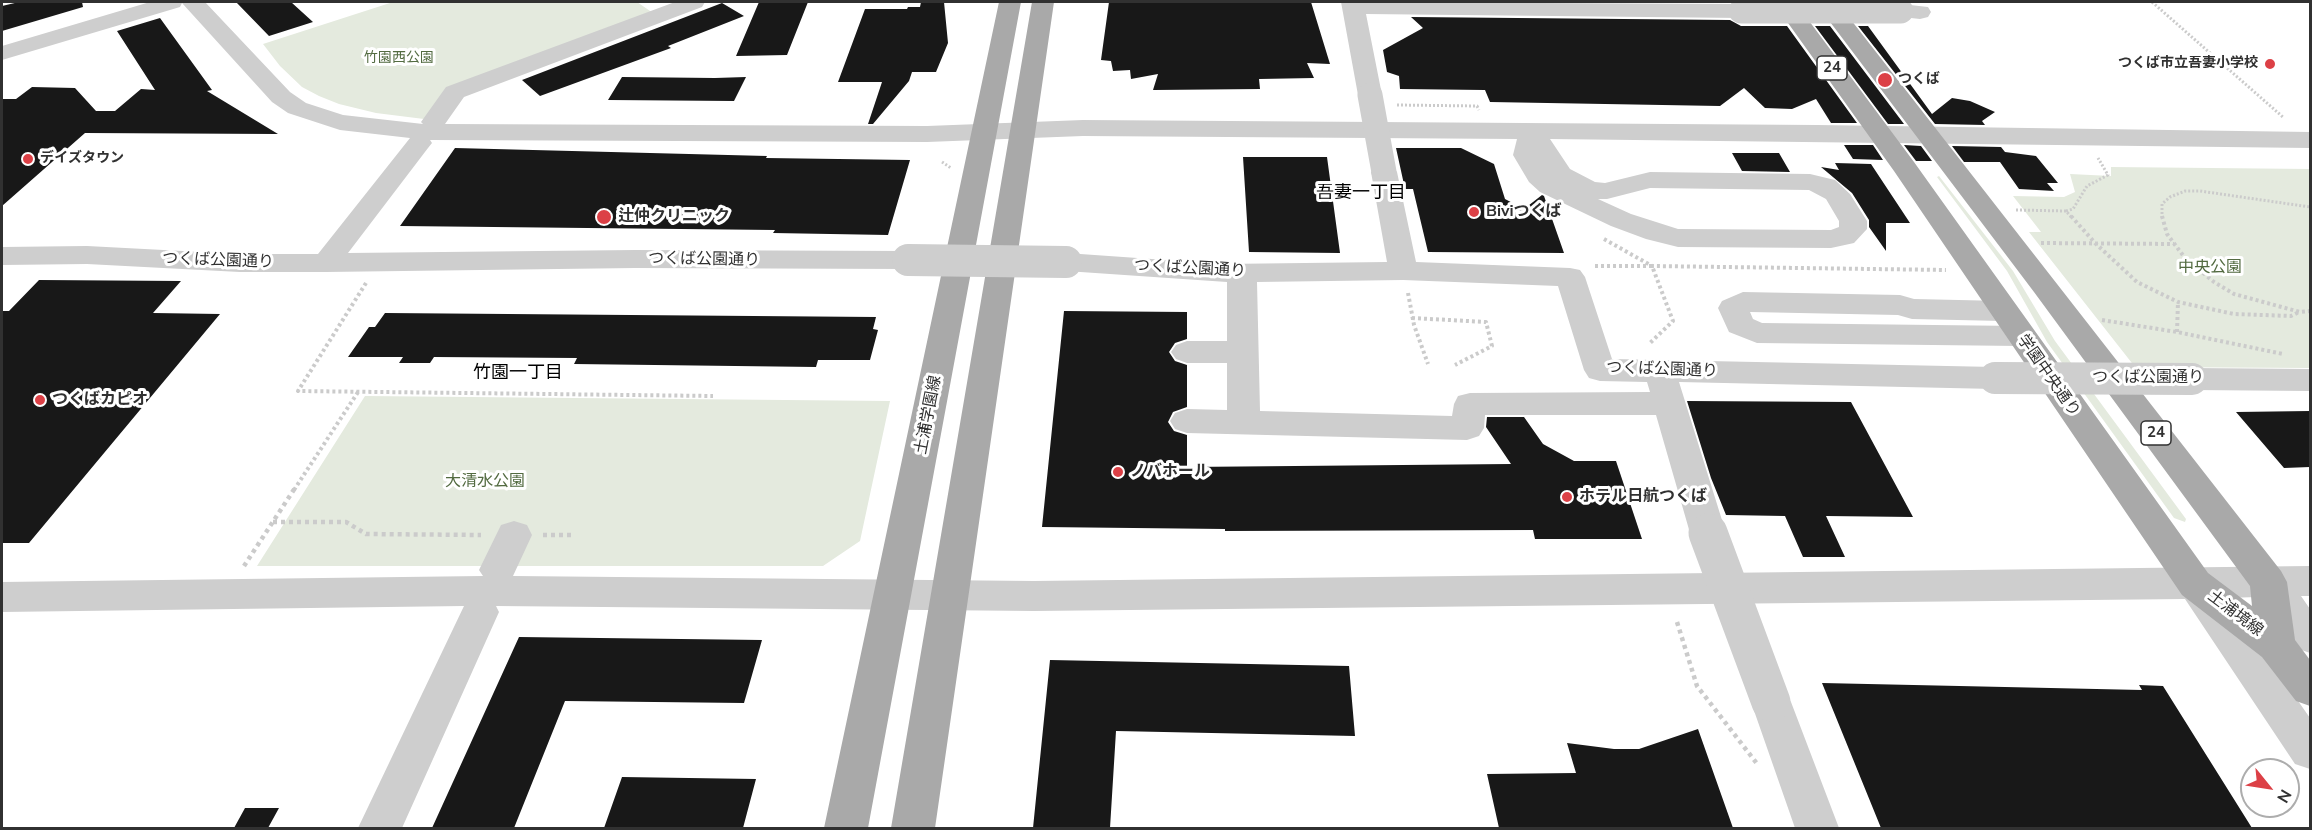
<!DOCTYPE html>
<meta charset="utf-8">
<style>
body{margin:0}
#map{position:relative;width:2312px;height:830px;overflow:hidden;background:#fff;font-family:"Nunito Sans",sans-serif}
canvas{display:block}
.frame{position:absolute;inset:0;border:3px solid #313131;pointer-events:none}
.north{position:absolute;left:2240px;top:758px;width:60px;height:60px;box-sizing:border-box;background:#fff;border:2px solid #adadad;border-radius:50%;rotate:120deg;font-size:16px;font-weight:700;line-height:24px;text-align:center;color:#313131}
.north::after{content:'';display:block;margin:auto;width:21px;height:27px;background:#dc4046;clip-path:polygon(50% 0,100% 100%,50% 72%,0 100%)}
</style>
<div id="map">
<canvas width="2312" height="830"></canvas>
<div class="frame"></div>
<div class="north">N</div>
</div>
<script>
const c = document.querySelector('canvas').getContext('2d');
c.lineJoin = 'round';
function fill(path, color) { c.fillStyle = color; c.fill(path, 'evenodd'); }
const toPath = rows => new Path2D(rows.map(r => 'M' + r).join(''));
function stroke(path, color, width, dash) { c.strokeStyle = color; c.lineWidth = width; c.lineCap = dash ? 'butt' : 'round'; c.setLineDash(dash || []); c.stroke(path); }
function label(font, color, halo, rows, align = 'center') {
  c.font = font + ' "Nunito Sans","Noto Sans JP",sans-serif'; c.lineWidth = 6; c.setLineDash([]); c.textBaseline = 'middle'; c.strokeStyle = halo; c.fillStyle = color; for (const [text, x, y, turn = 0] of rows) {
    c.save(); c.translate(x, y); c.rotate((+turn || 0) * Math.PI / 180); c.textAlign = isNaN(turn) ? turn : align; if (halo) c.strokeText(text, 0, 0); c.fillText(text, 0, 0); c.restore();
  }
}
const green = toPath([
 [393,2,637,2,653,13,535,56,424,119,376,113,339,104,319,96,302,87,280,66,263,44],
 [2111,167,2310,169,2310,368,2135,367,2029,232,2041,232,2013,196,2064,197,2075,192,2070,174,2111,176],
 [1939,176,2013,271,2055,341,2186,519,2185,522,2174,518,2047,342,2007,271,1937,177],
 [365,396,890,401,860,541,823,566,257,566]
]);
const building = toPath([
 [19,2,82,2,83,7,2,31,2,6],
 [236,2,291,2,313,22,269,36],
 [759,2,808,2,787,55,736,56],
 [921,2,944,2,948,43,936,72,912,72,909,81,873,124,868,124,882,82,838,82,865,9,907,9,908,7,920,7],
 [1109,2,1311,2,1330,64,1307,63,1314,78,1259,79,1260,89,1153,90,1158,74,1131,79,1130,70,1113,71,1111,61,1101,60],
 [722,3,744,16,668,46,671,48,540,96,522,80],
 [1411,17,1730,20,1741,26,1787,26,1857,123,1831,123,1816,99,1792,109,1765,108,1744,88,1720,106,1490,102,1485,90,1400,89,1399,76,1387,72,1383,50,1423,28],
 [160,18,212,90,207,91,278,134,85,133,2,206,2,99,16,99,32,87,75,88,96,111,115,111,141,89,155,90,117,31],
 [1815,26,1830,26,1904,124,1888,124],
 [1858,26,1868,26,1932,114,1952,98,1970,101,1995,112,1982,121,1985,125,1935,124],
 [622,77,715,78,746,77,734,101,608,100],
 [1844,145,1873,145,1883,160,1853,159],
 [1904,145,1921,146,1932,161,1916,161],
 [1952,146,2001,147,2005,152,2036,156,2058,183,2047,183,2054,191,2019,189,2000,162,1964,162],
 [455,148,767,156,766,158,910,160,888,235,773,233,775,230,400,226],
 [1396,148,1461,148,1494,164,1505,199,1524,209,1542,195,1544,196,1564,253,1428,252,1413,189,1405,189],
 [1732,153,1779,153,1790,172,1742,171],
 [1243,157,1327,157,1340,253,1249,252],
 [1835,163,1871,164,1910,223,1886,223,1886,251,1869,227,1869,220,1852,193,1821,167,1839,170],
 [39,280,181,281,153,313,220,314,29,543,2,543,2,311,9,311],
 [1064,311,1187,312,1187,339,1175,343,1169,352,1175,361,1187,365,1187,407,1173,412,1168,422,1174,431,1187,435,1187,467,1511,464,1486,427,1487,417,1524,417,1543,444,1574,461,1616,461,1642,539,1535,539,1533,530,1225,531,1225,529,1042,527],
 [385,313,876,317,873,329,878,330,870,360,818,360,816,367,574,364,577,358,434,357,430,363,399,363,403,357,348,357,369,327,375,327],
 [1687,401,1851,402,1913,517,1826,516,1845,557,1803,557,1785,516,1726,515,1711,478],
 [2310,411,2310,467,2284,468,2236,412],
 [519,637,762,640,744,703,565,701,514,828,432,828],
 [1050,660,1349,666,1355,736,1116,731,1110,828,1033,828],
 [1822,683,2142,690,2139,685,2163,686,2252,828,1881,828],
 [1698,729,1733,828,1499,828,1487,774,1576,773,1567,743,1614,749,1639,749],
 [622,777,756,779,743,828,604,828],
 [245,808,279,808,268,828,234,828]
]);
const pathFar2 = toPath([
 [2152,2,2284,118],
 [1397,105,1477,106,1479,110],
 [942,162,951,168],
 [2016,210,2066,211,2072,218],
 [2066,211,2073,209,2087,186,2108,175,2098,158],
 [2162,218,2162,204,2170,197,2185,191,2200,191,2310,207]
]);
const pathFar1 = toPath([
 [2071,216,2095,243,2137,282,2178,302,2234,314,2291,316,2299,312],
 [2162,216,2167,234,2185,258,2214,282,2234,294,2300,312,2310,311],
 [1604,239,1652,266,1946,270],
 [2041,243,2174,244],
 [1595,266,1652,266,1673,321,1650,343],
 [366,283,298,391,713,396],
 [1408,293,1414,325,1428,364],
 [1412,318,1486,322,1492,346,1455,365],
 [2102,320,2177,332,2283,354],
 [2177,332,2178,302],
 [294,490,358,392]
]);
const path = toPath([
 [273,522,346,522,366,534,481,535],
 [543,535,572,535],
 [244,566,295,488],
 [1677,622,1697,686,1758,765]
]);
const minor = toPath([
 [150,2,205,2,290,92,306,103,343,115,423,124,421,122,446,87,675,2,705,2,702,7,464,97,445,124,927,126,1083,120,1817,125,2310,132,2310,148,1550,139,1570,169,1595,182,1605,183,1650,172,1810,174,1835,180,1850,194,1867,221,1867,229,1854,243,1831,248,1678,247,1646,239,1611,226,1540,192,1529,182,1513,155,1517,139,1083,136,927,142,430,140,432,143,428,148,348,253,635,250,908,251,918,254,922,260,918,266,908,269,635,268,326,272,240,272,87,264,2,265,2,247,87,246,240,254,318,254,410,138,340,130,288,113,272,102,182,3,180,7,2,60,2,46,150,2],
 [1650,188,1809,190,1826,199,1839,221,1839,227,1831,230,1678,229,1631,214,1598,199,1607,199,1650,188],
 [1341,2,1741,4,1749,6,1752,11,1749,16,1741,18,1366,14,1382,95,1379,100,1370,102,1361,100,1358,95,1341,2],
 [1901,4,1928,7,1931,12,1928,17,1920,19,1893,16,1890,11,1893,6,1901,4],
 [1384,164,1393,166,1397,172,1416,262,1570,268,1580,270,1585,277,1612,359,1995,367,2006,370,2011,378,2006,386,1995,389,1679,382,1726,533,1721,543,1708,547,1695,543,1690,533,1656,415,1485,415,1484,428,1479,436,1467,440,1187,433,1175,429,1170,421,1175,413,1187,409,1227,410,1227,363,1187,363,1176,359,1171,352,1176,345,1187,341,1227,341,1227,282,1066,271,1056,268,1051,262,1056,256,1066,253,1223,264,1387,262,1371,172,1375,166,1384,164],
 [1403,280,1558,286,1584,370,1589,378,1600,381,1647,382,1650,392,1470,393,1458,396,1454,404,1452,416,1260,411,1257,282,1403,280],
 [1743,292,1900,295,1914,299,2003,301,2014,304,2018,311,2014,318,2003,321,1912,319,1898,315,1750,312,1753,319,1762,323,2020,326,2031,329,2035,336,2031,343,2020,346,1757,343,1729,332,1718,308,1722,301,1743,292],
 [2192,368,2310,369,2310,391,2192,390,2181,387,2176,379,2181,371,2192,368],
 [514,521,527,525,532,535,513,576,1034,581,2310,566,2310,596,2301,596,2310,609,2310,653,2296,648,2258,597,2226,598,2310,718,2310,769,2295,764,2185,599,1034,611,496,606,499,612,402,828,358,828,464,606,2,612,2,582,483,576,479,570,501,525,514,521],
 [1771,684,1785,690,1791,702,1839,828,1795,828,1751,702,1757,690,1771,684]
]);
const major = toPath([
 [999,2,1021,2,868,828,824,828,999,2],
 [1032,2,1054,2,935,828,891,828,1032,2],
 [1773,2,1795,2,1914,162,2208,573,2252,606,2250,586,2034,292,1815,2,1837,2,2281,571,2287,582,2295,640,2310,660,2310,706,2296,701,2262,657,2182,595,1894,171,1773,2]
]);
const minorBridgeFar2 = toPath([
 [1741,11,1901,11],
 [1370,95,1384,172]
]);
const minorBridgeFar1 = toPath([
 [908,260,1066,262],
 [1995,378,2192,379]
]);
const minorBridge = toPath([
 [1708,533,1771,702]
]);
const markers = [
 [2270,64,6,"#dc4046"],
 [1885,80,8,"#dc4046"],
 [28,159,6,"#dc4046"],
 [1474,212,6,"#dc4046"],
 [604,217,8,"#dc4046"],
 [40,400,6,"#dc4046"],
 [1118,472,6,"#dc4046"],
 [1567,497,6,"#dc4046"]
];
const farParknames = [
 ["竹園西公園",399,59]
];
const farPoinames = [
 ["つくば市立吾妻小学校",2258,64,"right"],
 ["つくば",1898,80],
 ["デイズタウン",40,159]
];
const shields = [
 [1832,68,30],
 [2156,433,30]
];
const shieldNames = [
 ["24",1832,68],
 ["24",2156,433]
];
const poiNames = [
 ["Biviつくば",1486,212],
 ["辻仲クリニック",618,217],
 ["つくばカピオ",52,400],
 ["ノバホール",1130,472],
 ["ホテル日航つくば",1579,497]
];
const streetNames = [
 ["つくば公園通り",704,260,1],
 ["つくば公園通り",218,261,2],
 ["つくば公園通り",1190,269,3],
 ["つくば公園通り",1662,370,2],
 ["学園中央通り",2048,376,55],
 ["つくば公園通り",2148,378],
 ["土浦学園線",929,415,-79],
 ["土浦境線",2235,614,37]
];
const parkNames = [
 ["中央公園",2210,268],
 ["大清水公園",485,482]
];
const neighbourhoodNames = [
 ["吾妻一丁目",1361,194],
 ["竹園一丁目",518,374]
];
fill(green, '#e4eade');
fill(building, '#181818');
stroke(pathFar2, '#cbcbcb', 3, [2, 2]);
stroke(pathFar1, '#cbcbcb', 4, [3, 3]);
stroke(path, '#cbcbcb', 4.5, [4, 4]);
fill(minor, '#cecece');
fill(major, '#a9a9a9');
stroke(minorBridgeFar2, '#cecece', 25);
stroke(minorBridgeFar1, '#cecece', 32);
stroke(minorBridge, '#cecece', 39);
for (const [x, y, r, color] of markers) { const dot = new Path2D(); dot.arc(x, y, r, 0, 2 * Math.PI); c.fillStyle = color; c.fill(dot); stroke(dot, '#fff', 2); }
label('14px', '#536b41', '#fff', farParknames);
label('bold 14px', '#313131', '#fff', farPoinames, 'left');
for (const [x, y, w] of shields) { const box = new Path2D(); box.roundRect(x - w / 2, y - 12, w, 24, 4.5); c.fillStyle = '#fff'; c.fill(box); stroke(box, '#313131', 1.5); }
label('bold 15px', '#313131', null, shieldNames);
label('bold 16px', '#313131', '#fff', poiNames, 'left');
label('16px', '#313131', '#fff', streetNames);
label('16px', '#536b41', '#fff', parkNames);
label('18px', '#000', '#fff', neighbourhoodNames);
</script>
